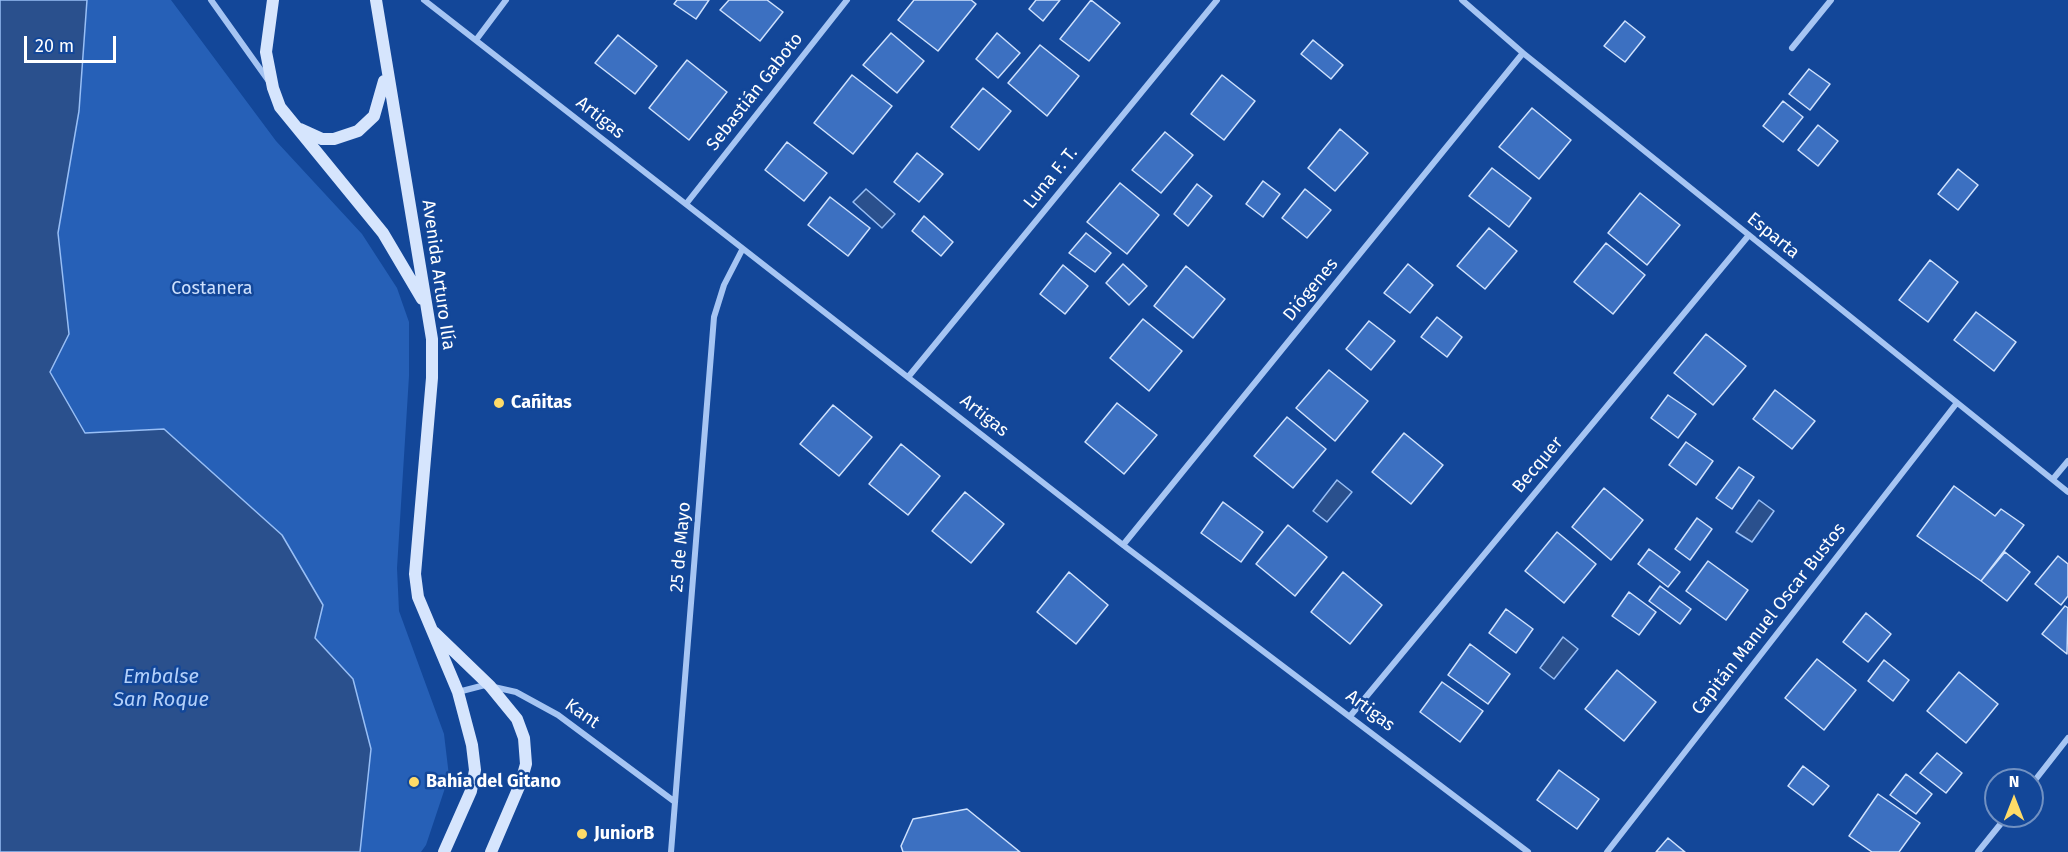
<!DOCTYPE html>
<meta charset="utf-8">
<style>
body{margin:0}
#map{position:relative;width:2068px;height:852px;overflow:hidden;background:#134799;font-family:"Fira Sans",sans-serif}
canvas{display:block}
.north{position:absolute;left:1984px;top:768px;width:60px;height:60px;box-sizing:border-box;background:#134799;border:2px solid #7191c2;border-radius:50%;rotate:0deg;font-size:16px;font-weight:700;line-height:24px;text-align:center;color:#fff}
.north::after{content:'';display:block;margin:auto;width:21px;height:27px;background:#ffdb68;clip-path:polygon(50% 0,100% 100%,50% 72%,0 100%)}
.scale{position:absolute;left:24px;top:36px;width:92px;height:27px;box-sizing:border-box;border:3px solid #fff;border-top:0;padding-left:8px;font-size:18px;line-height:21px;white-space:nowrap;color:#fff;-webkit-text-stroke:4px #134799;paint-order:stroke}
</style>
<div id="map">
<canvas width="2068" height="852"></canvas>
<div class="north">N</div>
<div class="scale">20 m</div>
</div>
<script>
const c = document.querySelector('canvas').getContext('2d');
c.lineJoin = 'round';
function fill(path, color) { c.fillStyle = color; c.fill(path, 'evenodd'); }
const toPath = rows => new Path2D(rows.map(r => 'M' + r).join(''));
function stroke(path, color, width, dash) { c.strokeStyle = color; c.lineWidth = width; c.lineCap = dash ? 'butt' : 'round'; c.setLineDash(dash || []); c.stroke(path); }
function label(font, color, halo, rows, align = 'center') {
  c.font = font + ' "Fira Sans",sans-serif'; c.lineWidth = 5; c.setLineDash([]); c.textBaseline = 'middle'; c.strokeStyle = halo; c.fillStyle = color; for (const [text, x, y, turn = 0] of rows) {
    c.save(); c.translate(x, y); c.rotate((+turn || 0) * Math.PI / 180); c.textAlign = isNaN(turn) ? turn : align; if (halo) c.strokeText(text, 0, 0); c.fillText(text, 0, 0); c.restore();
  }
}
const green = toPath([
 [87,0,171,0,276,141,362,234,397,288,409,322,409,376,397,568,399,611,444,734,449,776,426,845,421,852,360,852,371,749,353,679,315,638,164,429,85,433,50,372,69,334,58,233,79,111]
]);
const water = toPath([
 [0,0,87,0,79,111,58,233,69,334,50,372,85,433,164,429,282,535,323,605,315,638,353,679,371,749,360,852,0,852,0,0],
 [866,189,895,214,882,228,853,202,866,189],
 [1337,480,1352,492,1327,522,1313,511,1337,480],
 [1759,500,1774,511,1752,542,1736,532,1759,500],
 [1563,637,1578,649,1554,679,1540,668,1563,637]
]);
const building = toPath([
 [677,0,709,0,696,19,674,4,677,0],
 [729,0,767,0,783,12,760,41,720,10,729,0],
 [914,0,971,0,976,4,938,51,898,20,914,0],
 [1036,0,1060,0,1043,21,1029,9,1036,0],
 [1091,0,1120,23,1089,61,1060,39,1091,0],
 [1625,21,1645,37,1625,62,1604,46,1625,21],
 [891,33,924,61,897,93,863,65,891,33],
 [997,33,1020,53,998,78,976,59,997,33],
 [618,35,657,66,635,94,595,63,618,35],
 [1313,40,1343,65,1331,79,1301,54,1313,40],
 [1040,45,1079,76,1047,116,1008,83,1040,45],
 [687,60,727,92,689,140,649,108,687,60],
 [1809,69,1830,84,1810,110,1789,94,1809,69],
 [852,75,892,106,853,154,814,123,852,75],
 [1222,75,1255,101,1224,140,1191,114,1222,75],
 [983,88,1011,111,979,150,951,127,983,88],
 [1783,101,1803,117,1783,142,1763,126,1783,101],
 [1532,108,1571,140,1539,179,1499,147,1532,108],
 [1818,125,1838,141,1818,166,1798,150,1818,125],
 [1340,129,1368,153,1335,191,1308,168,1340,129],
 [1165,132,1193,155,1161,193,1132,170,1165,132],
 [787,142,827,173,804,201,765,170,787,142],
 [917,153,943,174,919,202,894,182,917,153],
 [1492,168,1531,198,1509,227,1469,196,1492,168],
 [1958,169,1978,185,1958,210,1938,194,1958,169],
 [1263,181,1280,194,1263,217,1246,204,1263,181],
 [1120,183,1159,215,1127,254,1087,222,1120,183],
 [1197,184,1212,196,1188,226,1174,214,1197,184],
 [1305,189,1331,210,1307,238,1282,218,1305,189],
 [1640,193,1680,225,1647,265,1608,233,1640,193],
 [830,197,870,228,848,256,808,225,830,197],
 [924,216,953,242,941,256,912,231,924,216],
 [1489,228,1517,251,1485,289,1457,266,1489,228],
 [1086,233,1111,253,1095,272,1069,253,1086,233],
 [1606,243,1645,275,1613,314,1574,282,1606,243],
 [1930,260,1958,282,1928,322,1899,300,1930,260],
 [1123,264,1147,286,1129,305,1106,283,1123,264],
 [1408,264,1433,285,1410,313,1384,293,1408,264],
 [1063,265,1088,286,1065,314,1040,294,1063,265],
 [1186,266,1225,299,1193,338,1154,306,1186,266],
 [1976,312,2016,342,1994,371,1954,340,1976,312],
 [1437,317,1462,337,1447,357,1421,337,1437,317],
 [1143,319,1182,351,1149,391,1110,358,1143,319],
 [1369,321,1395,341,1371,370,1346,349,1369,321],
 [1706,334,1746,366,1713,405,1674,373,1706,334],
 [1329,370,1368,401,1335,441,1296,408,1329,370],
 [1775,390,1815,421,1792,449,1753,419,1775,390],
 [1668,395,1696,414,1678,438,1651,418,1668,395],
 [1117,403,1157,435,1124,474,1085,442,1117,403],
 [833,405,872,437,839,476,800,444,833,405],
 [1287,417,1326,449,1293,488,1254,456,1287,417],
 [1404,433,1443,465,1411,504,1372,472,1404,433],
 [1686,442,1713,461,1696,485,1669,465,1686,442],
 [901,444,940,476,908,515,869,484,901,444],
 [1739,467,1754,477,1732,509,1716,498,1739,467],
 [1954,486,1995,516,2001,509,2024,525,1981,581,1917,536,1954,486],
 [1604,488,1643,520,1611,560,1572,527,1604,488],
 [965,492,1004,524,971,563,932,531,965,492],
 [1223,502,1263,532,1241,562,1201,533,1223,502],
 [1697,518,1712,529,1690,560,1675,549,1697,518],
 [1288,525,1327,557,1295,596,1256,564,1288,525],
 [1557,532,1596,564,1564,603,1525,571,1557,532],
 [1649,549,1680,572,1668,587,1638,564,1649,549],
 [2005,552,2030,572,2007,601,1981,581,2005,552],
 [2058,556,2068,564,2068,596,2061,605,2035,584,2058,556],
 [1708,561,1748,590,1726,620,1686,591,1708,561],
 [1069,572,1108,605,1076,644,1037,612,1069,572],
 [1343,572,1382,605,1350,644,1311,612,1343,572],
 [1660,586,1691,609,1680,624,1649,601,1660,586],
 [1629,592,1656,612,1639,635,1612,616,1629,592],
 [2065,606,2068,608,2067,654,2042,634,2065,606],
 [1506,609,1533,629,1516,653,1489,633,1506,609],
 [1866,613,1891,634,1868,662,1843,642,1866,613],
 [1470,644,1510,674,1488,704,1448,675,1470,644],
 [1817,659,1856,690,1824,730,1785,698,1817,659],
 [1884,660,1909,680,1893,701,1868,681,1884,660],
 [1617,670,1656,702,1624,741,1585,709,1617,670],
 [1959,672,1998,704,1966,743,1927,711,1959,672],
 [1442,682,1483,711,1460,742,1420,712,1442,682],
 [1937,753,1962,773,1946,793,1920,773,1937,753],
 [1803,766,1829,786,1813,805,1788,786,1803,766],
 [1559,770,1599,799,1577,829,1537,800,1559,770],
 [1906,774,1932,794,1916,814,1890,795,1906,774],
 [1878,794,1920,823,1899,852,1872,852,1849,836,1878,794],
 [967,809,1020,852,903,852,901,846,913,819,967,809],
 [1668,838,1685,852,1656,852,1668,838]
]);
const street = toPath([
 [211,0,268,80],
 [424,0,1123,545,1528,852],
 [1462,0,1523,53,2068,492],
 [476,40,506,0],
 [1792,48,1831,0],
 [686,204,847,0],
 [909,376,1217,0],
 [2053,479,2068,461],
 [1123,545,1523,53],
 [458,692,485,685,516,692,558,715,675,802],
 [1351,715,1749,235],
 [2032,784,2068,738],
 [671,852,714,317,724,285,742,250],
 [1607,852,1956,404],
 [1978,852,2007,816]
]);
const secondary = toPath([
 [273,0,266,52,273,88,280,107,383,233,422,299],
 [376,0,432,339,432,378,415,574,418,597,458,692,472,745,475,770,471,791,444,852],
 [300,129,322,139,334,139,358,131,374,116,384,81],
 [434,632,490,686,517,719,524,738,526,764,521,782,491,852]
]);
const markers = [
 [499,403,6,"#ffdb68"],
 [414,782,6,"#ffdb68"],
 [582,834,6,"#ffdb68"]
];
const streetNames = [
 ["Sebastián Gaboto",755,92,-52],
 ["Artigas",600,118,38],
 ["Luna F. T.",1051,178,-51],
 ["Esparta",1773,236,39],
 ["Avenida Arturo Ilía",438,275,82],
 ["Diógenes",1311,290,-51],
 ["Artigas",984,416,38],
 ["Becquer",1538,465,-50],
 ["25 de Mayo",681,547,-85],
 ["Capitán Manuel Oscar Bustos",1769,619,-52],
 ["Artigas",1370,711,37],
 ["Kant",582,714,35]
];
const parkNames = [
 ["Costanera",212,289]
];
const poiNames = [
 ["Cañitas",511,403],
 ["Bahía del Gitano",426,782],
 ["JuniorB",594,834]
];
const waterNames = [
 ["Embalse",161,677],
 ["San Roque",161,700]
];
fill(green, '#2660b7');
fill(water, '#2a508d');
stroke(water, '#98bff6', 1.5);
fill(building, '#3c70c1');
stroke(building, '#cee1fd', 1.5);
stroke(street, '#a6c5f3', 6);
stroke(secondary, '#d6e5fd', 12);
for (const [x, y, r, color] of markers) { const dot = new Path2D(); dot.arc(x, y, r, 0, 2 * Math.PI); c.fillStyle = color; c.fill(dot); stroke(dot, '#134799', 2); }
label('18px', '#fff', '#134799', streetNames);
label('18px', '#cee1fd', '#134799', parkNames);
label('bold 18px', '#fff', '#134799', poiNames, 'left');
label('italic 20px', '#b3d0fa', '#134799', waterNames);
</script>
